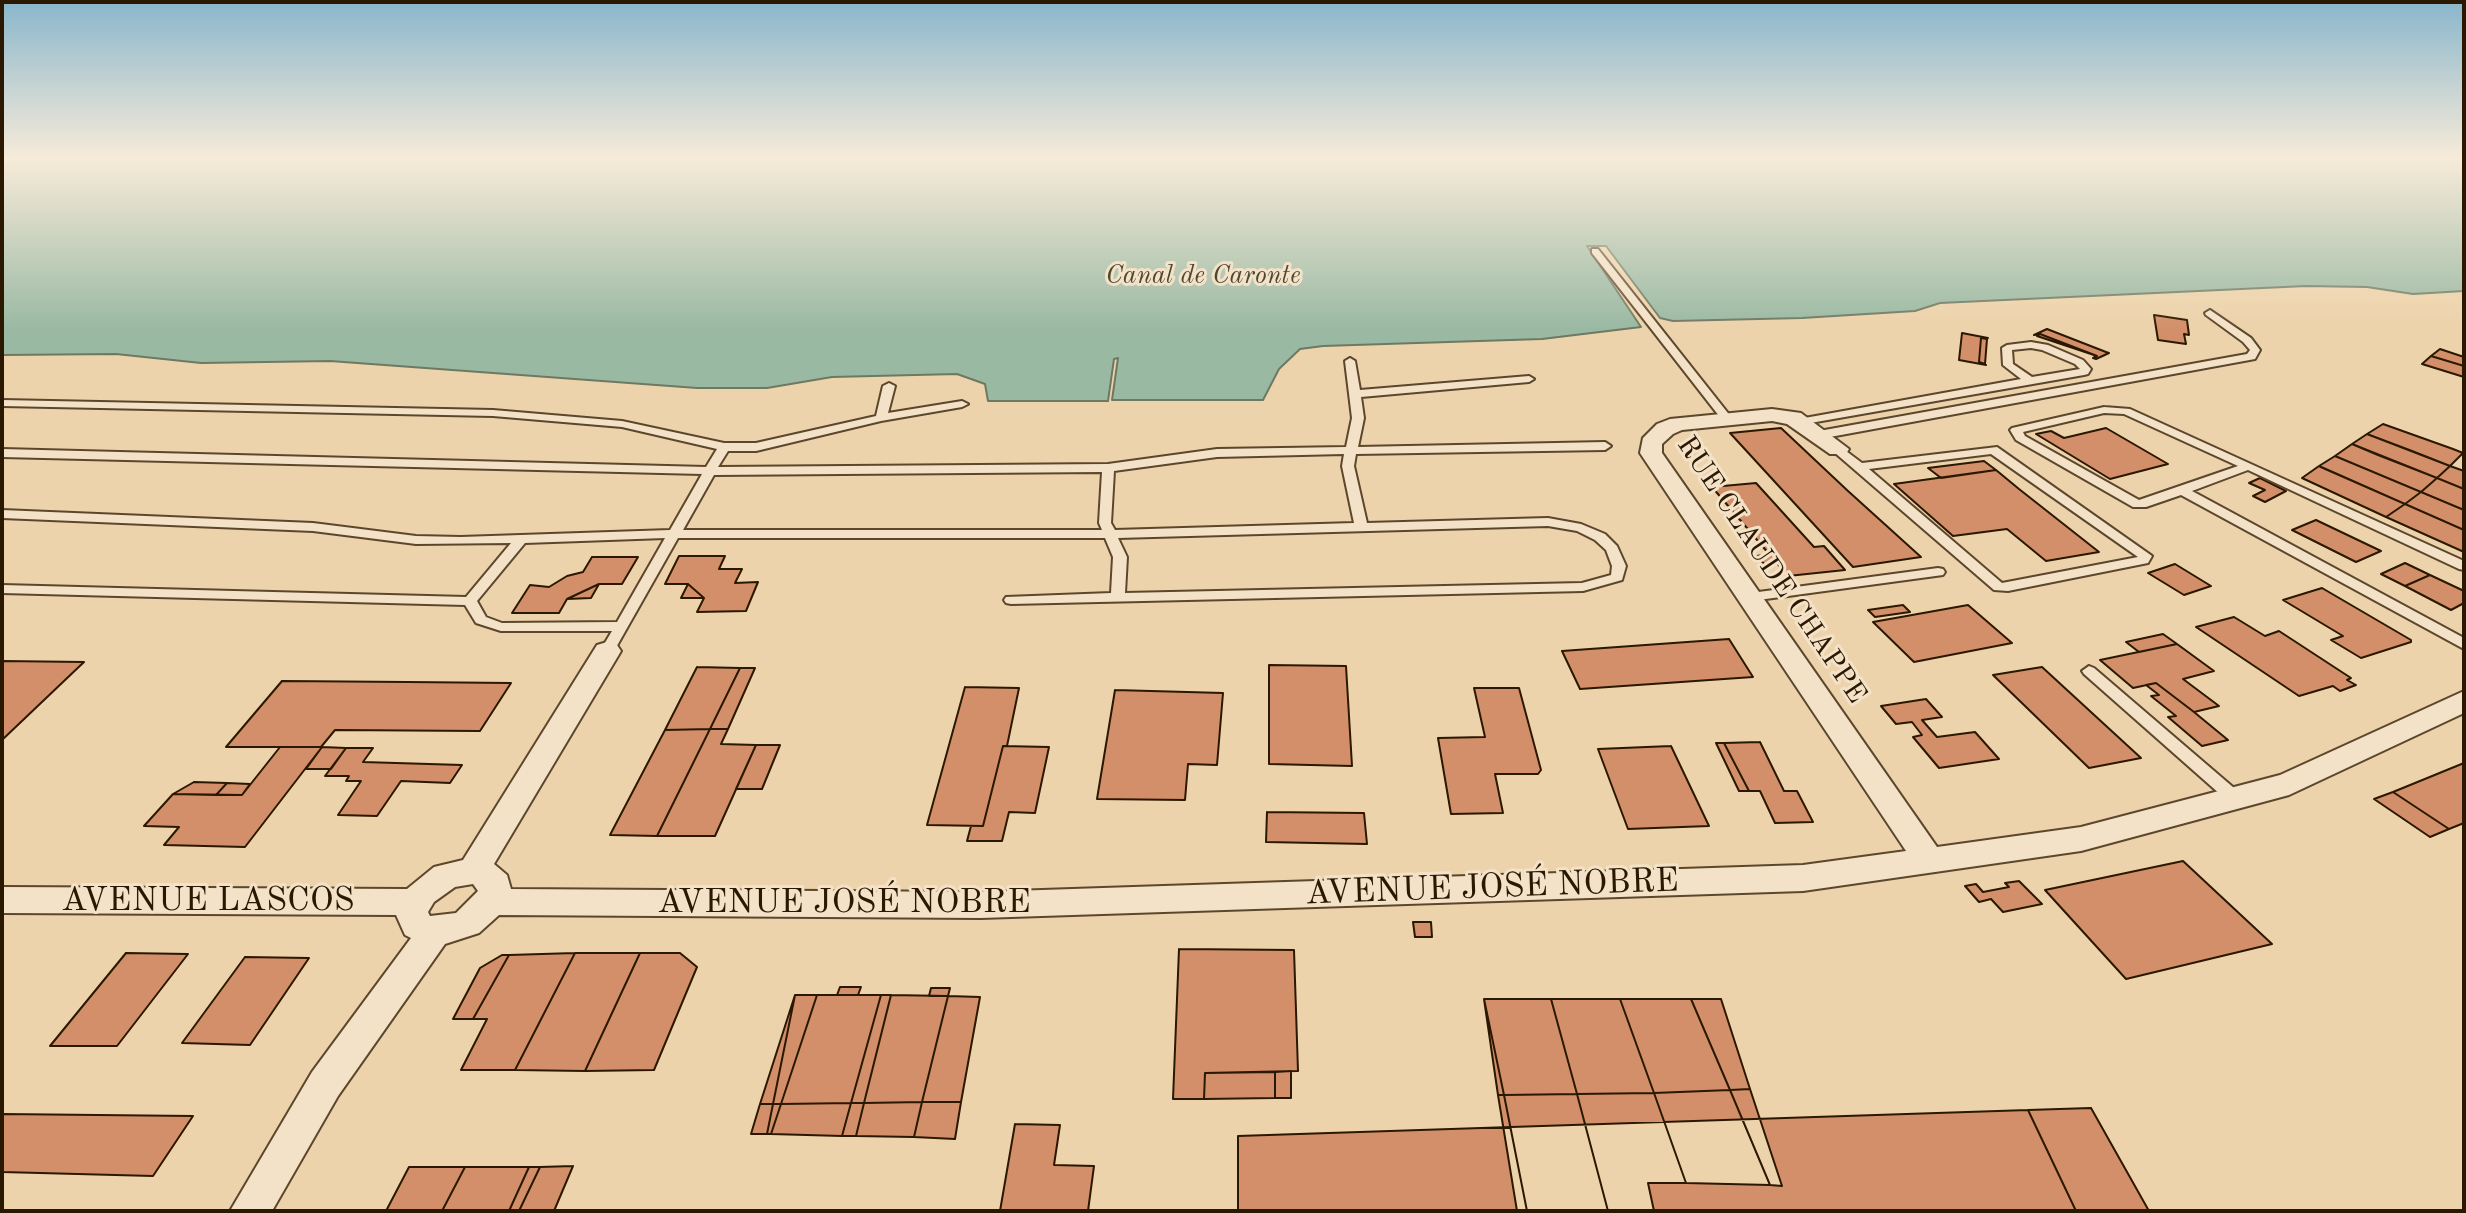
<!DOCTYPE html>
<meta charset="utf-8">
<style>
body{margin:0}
#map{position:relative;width:2466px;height:1213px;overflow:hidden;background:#edd3ab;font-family:"Old Standard TT",serif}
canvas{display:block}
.frame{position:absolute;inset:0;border:4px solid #2b1801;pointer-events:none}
</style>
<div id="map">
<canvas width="2466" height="1213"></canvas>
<div class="frame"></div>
</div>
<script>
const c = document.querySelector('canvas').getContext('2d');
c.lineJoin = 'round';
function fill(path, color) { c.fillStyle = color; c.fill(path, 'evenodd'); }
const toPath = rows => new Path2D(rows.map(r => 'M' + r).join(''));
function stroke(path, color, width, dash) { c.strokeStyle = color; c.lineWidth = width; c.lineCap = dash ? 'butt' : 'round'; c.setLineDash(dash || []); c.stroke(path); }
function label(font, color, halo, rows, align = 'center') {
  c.font = font + ' "Old Standard TT",serif'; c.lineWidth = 6; c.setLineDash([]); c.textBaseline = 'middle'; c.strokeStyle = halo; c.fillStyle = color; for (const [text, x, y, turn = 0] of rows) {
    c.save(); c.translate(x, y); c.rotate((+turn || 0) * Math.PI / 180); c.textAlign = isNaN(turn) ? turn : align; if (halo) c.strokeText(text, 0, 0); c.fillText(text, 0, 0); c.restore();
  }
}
const water = toPath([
 [2,159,2464,159,2464,291,2413,294,2367,287,2306,286,1940,303,1915,311,1802,318,1673,321,1660,318,1606,246,1587,246,1641,327,1542,339,1323,346,1300,349,1279,369,1263,400,1112,400,1118,358,1114,359,1108,401,988,401,985,384,957,374,832,377,767,388,697,388,330,361,201,363,116,354,2,355,2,159]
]);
const building = toPath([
 [2154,315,2187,320,2189,335,2184,334,2186,344,2158,340,2154,315],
 [2047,329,2106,352,2109,353,2096,359,2093,358,2097,356,2040,334,2034,335,2047,329],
 [1962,333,1988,338,1981,338,1979,362,1986,365,1959,360,1962,333],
 [2040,334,2097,356,2037,336,2040,334],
 [1981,338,1987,339,1985,364,1979,362,1981,338],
 [2440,349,2464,357,2464,366,2431,356,2440,349],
 [2431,356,2464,366,2464,377,2422,364,2431,356],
 [2383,424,2453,449,2463,453,2450,466,2367,434,2383,424],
 [1781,428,1848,491,1921,557,1853,567,1730,433,1781,428],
 [2106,428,2168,464,2110,479,2036,434,2051,431,2064,438,2106,428],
 [2367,434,2412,451,2450,466,2437,478,2352,444,2367,434],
 [2352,444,2378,455,2437,478,2421,492,2335,456,2352,444],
 [2335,456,2421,492,2405,504,2319,466,2335,456],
 [1984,461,1996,470,1941,478,1928,468,1984,461],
 [2319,466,2323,468,2405,504,2386,517,2302,478,2319,466],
 [2450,466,2464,471,2464,489,2437,478,2450,466],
 [1996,470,2019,489,2099,552,2046,561,2007,529,1953,536,1894,484,1996,470],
 [2260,478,2286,491,2265,502,2253,496,2265,490,2249,483,2260,478],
 [2437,478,2464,489,2464,510,2421,492,2437,478],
 [1756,483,1814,547,1824,546,1845,570,1788,576,1777,563,1765,565,1757,556,1769,554,1712,487,1756,483],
 [2421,492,2464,510,2464,530,2405,504,2421,492],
 [2405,504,2464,530,2464,552,2386,517,2405,504],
 [2316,520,2381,551,2356,562,2292,530,2316,520],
 [679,556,725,556,719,569,742,569,735,583,758,582,746,611,697,612,704,598,688,584,665,584,679,556],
 [592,557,638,557,622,584,599,584,567,599,559,613,512,613,530,585,549,587,567,576,583,572,592,557],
 [2405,563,2430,575,2405,586,2381,574,2405,563],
 [2175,564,2211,586,2184,595,2148,573,2175,564],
 [2430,575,2464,591,2464,603,2451,610,2405,586,2430,575],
 [599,584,591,598,567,599,599,584],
 [688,584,704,598,681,598,688,584],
 [2322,588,2411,640,2411,642,2361,658,2331,640,2343,636,2283,600,2322,588],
 [1903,605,1910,612,1875,617,1868,610,1903,605],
 [1968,605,2012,643,1914,662,1873,622,1968,605],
 [2234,617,2265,636,2279,631,2351,678,2347,680,2356,685,2340,691,2333,686,2299,696,2196,627,2234,617],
 [2163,634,2177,644,2139,652,2126,642,2163,634],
 [1729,639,1753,677,1580,689,1562,651,1729,639],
 [2177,644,2214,671,2183,679,2219,706,2194,712,2156,683,2133,688,2100,660,2177,644],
 [2,661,84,662,2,740,2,661],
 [1269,665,1346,666,1352,766,1269,764,1269,665],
 [697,667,740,668,710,729,665,730,697,667],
 [2042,667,2141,758,2089,768,1993,675,2042,667],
 [740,668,755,668,728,729,710,729,740,668],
 [282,681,407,682,511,683,480,731,335,730,321,747,226,747,282,681],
 [2156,683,2194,712,2228,740,2202,746,2168,717,2176,716,2151,696,2159,695,2146,685,2156,683],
 [965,687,1019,688,1007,746,1003,746,983,826,927,825,965,687],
 [1474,688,1519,688,1541,770,1538,774,1495,774,1503,813,1451,814,1438,738,1485,737,1474,688],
 [1115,690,1223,693,1217,765,1188,764,1185,800,1097,799,1115,690],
 [1926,699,1942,717,1922,720,1937,737,1975,732,1999,759,1939,768,1913,737,1922,735,1912,722,1896,724,1881,706,1926,699],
 [710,729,728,729,721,744,756,745,715,836,657,836,710,729],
 [710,729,657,836,610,835,665,730,710,729],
 [1760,742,1784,791,1797,791,1813,822,1775,823,1760,791,1749,791,1724,743,1760,742],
 [1716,743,1724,743,1749,791,1739,791,1716,743],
 [756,745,780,745,762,789,736,789,756,745],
 [1003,746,1049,747,1035,813,1009,812,1002,841,967,841,971,826,983,826,1003,746],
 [1671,746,1709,826,1628,829,1598,749,1671,746],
 [280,747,322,747,245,847,164,845,179,827,144,826,173,794,242,795,280,747],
 [322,747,346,748,331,769,306,769,322,747],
 [346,748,373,748,363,762,462,765,450,783,401,781,377,816,338,815,361,781,346,781,349,776,325,776,346,748],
 [2464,763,2464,823,2449,829,2393,792,2464,763],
 [194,782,227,783,216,795,173,794,194,782],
 [227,783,250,784,242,795,216,795,227,783],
 [2393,792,2449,829,2430,837,2374,799,2393,792],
 [1267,812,1364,813,1367,844,1266,842,1267,812],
 [2183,861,2272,944,2126,979,2045,890,2183,861],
 [2019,881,2042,904,2003,912,1991,899,1979,902,1965,886,1976,884,1983,892,2009,887,2005,883,2019,881],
 [1413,922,1431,922,1432,937,1415,937,1413,922],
 [1179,949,1294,950,1298,1071,1205,1073,1204,1099,1173,1099,1179,949],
 [126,953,188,954,117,1046,50,1046,126,953],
 [575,953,515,1070,461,1070,487,1019,473,1019,509,955,575,953],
 [575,953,640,953,585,1071,515,1070,575,953],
 [640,953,680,953,697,967,654,1070,585,1071,640,953],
 [502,955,509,955,473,1019,453,1019,480,968,502,955],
 [245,957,309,958,250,1045,182,1043,245,957],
 [840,987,861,987,858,995,837,995,840,987],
 [931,988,950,988,948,996,929,996,931,988],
 [795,995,817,995,781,1104,773,1104,795,995],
 [795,995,773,1104,760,1104,795,995],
 [817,995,881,995,851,1103,781,1104,817,995],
 [881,995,891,995,864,1103,851,1103,881,995],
 [891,995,948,996,922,1102,864,1103,891,995],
 [948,996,980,997,961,1102,922,1102,948,996],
 [1484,999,1551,999,1577,1094,1504,1095,1484,999],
 [1484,999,1504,1095,1498,1095,1484,999],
 [1551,999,1620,999,1654,1093,1577,1094,1551,999],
 [1620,999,1691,999,1730,1090,1654,1093,1620,999],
 [1691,999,1721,999,1750,1089,1730,1090,1691,999],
 [1291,1071,1291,1098,1275,1098,1275,1072,1291,1071],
 [1275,1072,1275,1098,1204,1099,1205,1073,1275,1072],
 [1750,1089,1782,1186,1770,1185,1730,1090,1750,1089],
 [1730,1090,1770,1185,1686,1183,1654,1093,1730,1090],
 [1654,1093,1686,1183,1648,1183,1654,1211,1608,1211,1577,1094,1654,1093],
 [1577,1094,1608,1211,1527,1211,1504,1095,1577,1094],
 [1498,1095,1504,1095,1527,1211,1517,1211,1498,1095],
 [922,1102,914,1137,856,1136,864,1103,922,1102],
 [922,1102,961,1102,955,1139,914,1137,922,1102],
 [851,1103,842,1136,771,1134,781,1104,851,1103],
 [851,1103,864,1103,856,1136,842,1136,851,1103],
 [760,1104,773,1104,767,1134,751,1134,760,1104],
 [773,1104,781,1104,771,1134,767,1134,773,1104],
 [2091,1108,2149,1211,2076,1211,2028,1110,2091,1108],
 [2028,1110,2076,1211,1238,1211,1238,1136,2028,1110],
 [2,1114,193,1116,153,1176,2,1172,2,1114],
 [1015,1124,1060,1125,1054,1165,1094,1166,1088,1211,1000,1211,1015,1124],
 [573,1166,554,1211,519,1211,540,1167,573,1166],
 [409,1167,465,1167,442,1211,386,1211,409,1167],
 [465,1167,529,1167,509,1211,442,1211,465,1167],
 [529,1167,540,1167,519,1211,509,1211,529,1167]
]);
const lane = toPath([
 [1592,249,1598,249,1731,417,1731,421,1723,421,1592,253,1592,249],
 [2210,310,2251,338,2260,350,2255,359,1819,439,1813,435,1819,431,2247,354,2250,350,2243,342,2206,315,2205,313,2210,310],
 [2031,342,2048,345,2083,360,2091,369,2088,374,2084,375,1799,425,1793,422,1799,419,2021,379,2003,365,2002,348,2007,345,2031,342],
 [2031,348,2042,350,2075,364,2080,369,2032,377,2013,364,2012,350,2031,348],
 [1350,358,1355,361,1360,390,1529,376,1534,379,1529,382,1361,397,1364,418,1358,447,1605,442,1611,446,1605,450,1356,454,1354,466,1367,523,1548,518,1581,524,1605,534,1617,546,1626,566,1622,580,1583,591,1011,604,1006,603,1004,600,1006,597,1111,593,1113,557,1105,538,678,538,614,651,607,656,600,651,612,631,501,631,476,623,465,605,2,593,2,585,466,597,511,543,416,544,313,531,2,518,2,510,313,523,416,536,461,537,670,530,702,474,2,457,2,449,706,467,717,449,622,427,493,416,2,406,2,400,493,410,622,421,724,443,756,443,876,416,883,386,889,383,895,386,888,413,962,401,968,404,962,407,881,421,756,451,728,451,718,467,1108,464,1217,449,1346,447,1352,418,1345,361,1350,358],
 [1344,454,1342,466,1354,523,1115,530,1111,523,1114,471,1217,457,1344,454],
 [1102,472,1099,523,1102,530,683,530,714,475,1102,472],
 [1548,526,1577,531,1595,540,1606,550,1612,566,1611,575,1582,583,1125,593,1127,557,1118,538,1548,526],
 [665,538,617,622,502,623,486,617,477,601,525,543,665,538],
 [2104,407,2130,409,2464,561,2464,570,2459,569,2248,470,2192,491,2464,638,2464,649,2181,495,2146,507,2133,507,2016,440,2010,430,2012,428,2104,407],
 [2104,413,2124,414,2238,466,2139,500,2025,436,2023,432,2104,413],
 [1838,445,1862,463,1997,447,2152,556,2148,563,2008,591,1994,590,1834,452,1834,446,1838,445],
 [1991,454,2138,557,2002,583,1869,469,1991,454],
 [1938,568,1943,569,1945,572,1943,575,1751,601,1744,597,1751,593,1938,568],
 [2089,666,2094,668,2241,794,2243,798,2241,802,2235,804,2229,802,2084,674,2082,671,2089,666]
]);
const street = toPath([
 [1772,409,1801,413,1849,449,1846,454,1830,454,1787,424,1772,421,1682,430,1673,434,1662,444,1662,453,1937,847,2081,827,2280,775,2464,691,2464,713,2289,795,2081,851,1803,891,981,918,499,915,479,933,445,944,338,1096,272,1211,230,1211,312,1072,411,938,405,935,396,915,2,913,2,887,407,889,434,867,463,860,597,645,607,642,617,645,621,651,494,864,507,875,511,889,981,892,1803,865,1906,851,1640,453,1643,438,1657,424,1670,419,1772,409],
 [473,884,478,891,456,913,430,916,428,912,434,902,455,887,473,884]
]);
const farWaternames = [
 ["Canal de Caronte",1203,276]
];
const streetNames = [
 ["RUE CLAUDE CHAPPE",1771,570,56]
];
const nearStreetnames = [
 ["AVENUE JOSÉ NOBRE",1492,888,-2],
 ["AVENUE LASCOS",208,901],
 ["AVENUE JOSÉ NOBRE",844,903]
];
fill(water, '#9ab9a3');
stroke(water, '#6e7962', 2);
fill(building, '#d28f6a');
stroke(building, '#2b1801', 2);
stroke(lane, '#5c472c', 4);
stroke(street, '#5c472c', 4);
fill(lane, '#f3e2c8');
fill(street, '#f3e2c8');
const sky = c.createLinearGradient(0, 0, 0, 329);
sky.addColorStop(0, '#89b6cc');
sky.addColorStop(0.48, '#f7ebd9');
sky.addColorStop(1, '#f7ebd900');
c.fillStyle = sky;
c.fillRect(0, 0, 2466, 329);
label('italic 26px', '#4c4832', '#f3e2c8', farWaternames);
label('28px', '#2b1801', '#f3e2c8', streetNames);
label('34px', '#2b1801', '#f3e2c8', nearStreetnames);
</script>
